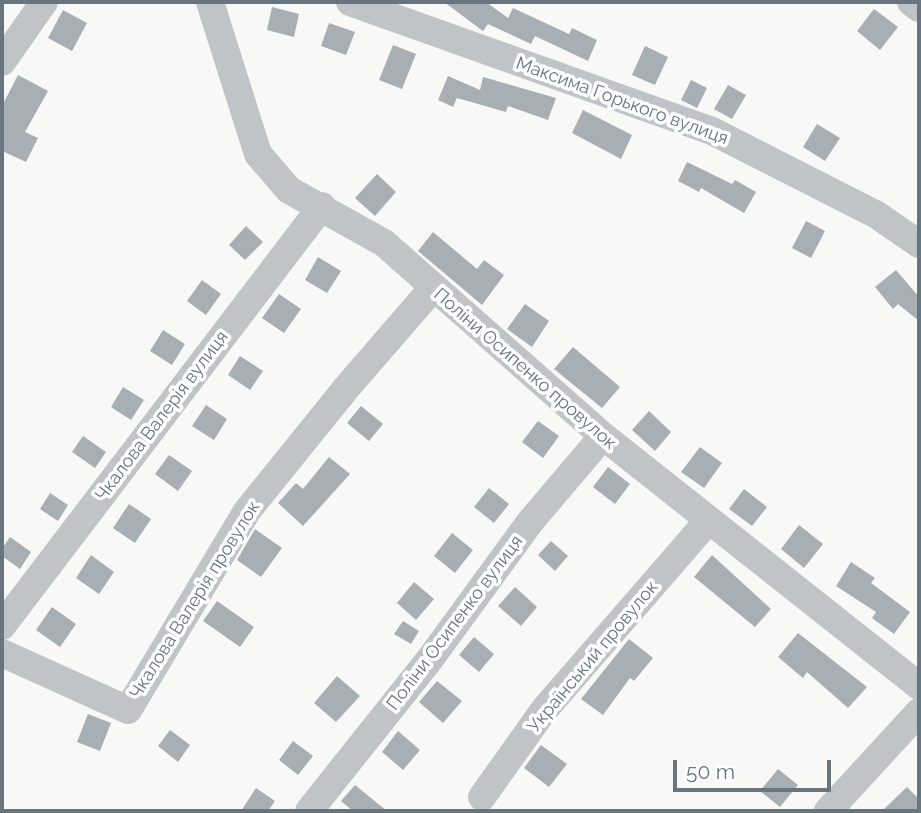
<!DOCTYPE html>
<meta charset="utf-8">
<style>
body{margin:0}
#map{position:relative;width:921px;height:813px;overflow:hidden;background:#f8f8f6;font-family:Raleway,sans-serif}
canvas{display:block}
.frame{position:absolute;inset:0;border:4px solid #66757e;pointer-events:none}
.scale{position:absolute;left:673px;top:760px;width:158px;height:32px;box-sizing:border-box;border:4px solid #66757e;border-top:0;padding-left:9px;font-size:21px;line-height:24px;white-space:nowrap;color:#66757e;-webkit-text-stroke:5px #fff;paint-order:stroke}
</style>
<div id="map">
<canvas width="921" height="813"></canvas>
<div class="frame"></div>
<div class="scale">50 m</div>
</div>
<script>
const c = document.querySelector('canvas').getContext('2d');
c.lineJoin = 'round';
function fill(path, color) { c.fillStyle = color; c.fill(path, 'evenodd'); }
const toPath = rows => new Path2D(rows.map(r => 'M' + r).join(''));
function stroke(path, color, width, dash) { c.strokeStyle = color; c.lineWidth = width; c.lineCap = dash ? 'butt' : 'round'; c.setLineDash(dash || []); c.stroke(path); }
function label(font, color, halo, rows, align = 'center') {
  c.font = font + ' Raleway,sans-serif'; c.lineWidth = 7; c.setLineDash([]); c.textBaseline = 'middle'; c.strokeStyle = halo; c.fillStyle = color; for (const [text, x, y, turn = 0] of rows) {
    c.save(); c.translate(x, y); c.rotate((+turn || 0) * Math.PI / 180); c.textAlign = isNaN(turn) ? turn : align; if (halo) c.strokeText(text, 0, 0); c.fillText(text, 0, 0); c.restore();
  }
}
const building = toPath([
 [444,2,486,2,508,18,513,8,569,34,572,28,597,40,588,61,535,36,531,44,488,24,483,31],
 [272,7,299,14,294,37,267,30],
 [874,9,898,27,880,50,857,31],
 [63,10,87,23,72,51,48,38],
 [329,23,355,32,346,55,321,46],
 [393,45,416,54,402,89,379,80],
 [645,46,668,57,655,85,632,75],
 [18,75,48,91,25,132,38,138,26,162,2,151,2,106],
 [448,76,480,90,483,77,556,98,548,120,508,106,506,112,457,98,453,107,438,100],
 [691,80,707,88,697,108,681,100],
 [728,85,746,95,732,119,714,109],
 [583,110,632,135,621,159,572,133],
 [817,124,840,138,825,161,803,147],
 [687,162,732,184,735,180,756,192,744,213,701,188,699,192,678,181],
 [377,174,396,192,375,216,355,198],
 [806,221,825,231,811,258,792,248],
 [246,226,263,242,245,260,229,245],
 [433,232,477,269,484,260,504,275,482,305,418,251],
 [318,257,341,271,327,293,305,280],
 [896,270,919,297,919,321,898,304,893,309,875,287],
 [202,280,221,294,206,315,187,301],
 [279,294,301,309,284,333,262,318],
 [525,304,549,321,532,347,507,329],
 [163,330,185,344,172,365,150,351],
 [573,347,620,387,602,408,554,369],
 [240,356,263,371,250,390,228,375],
 [123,387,144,400,131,420,111,407],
 [206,405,227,419,214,440,192,426],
 [361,406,383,424,369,441,347,423],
 [649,411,671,432,655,451,632,430],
 [538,421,559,436,543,458,522,442],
 [83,436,106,452,95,468,72,452],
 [700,447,722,463,704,488,681,472],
 [169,455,192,471,178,491,155,474],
 [329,457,350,474,303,526,278,503,296,483,303,489],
 [608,467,630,484,615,504,593,487],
 [489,488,509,504,494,523,474,507],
 [744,489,767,507,752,526,729,509],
 [50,493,68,505,58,521,40,509],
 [129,504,151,519,135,543,113,528],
 [799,525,823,544,804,568,781,549],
 [255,529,282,548,261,577,237,560],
 [452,533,473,550,455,573,434,556],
 [10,537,31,552,20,569,2,556,2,549],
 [551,541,568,556,555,571,538,555],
 [91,555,114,572,99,594,76,578],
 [712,555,771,609,755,627,694,577],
 [851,562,875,578,871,583,910,612,894,634,872,618,876,612,836,586],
 [414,582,434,599,416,620,397,603],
 [515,587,537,607,521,626,498,606],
 [217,601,254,627,240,647,203,621],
 [52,607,76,624,60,647,36,630],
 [403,621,419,631,411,644,394,634],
 [798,633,867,687,848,708,807,672,803,678,778,657],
 [474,637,494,654,479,672,459,655],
 [629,639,653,658,634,681,630,678,603,715,581,699],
 [337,676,360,696,336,722,314,703],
 [437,681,462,701,443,723,419,702],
 [88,714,111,723,100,751,77,742],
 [170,730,190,745,178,762,158,746],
 [398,731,420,750,403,770,382,752],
 [293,741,313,756,298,775,279,760],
 [541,745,567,764,549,787,524,768],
 [778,769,798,785,780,807,760,791],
 [355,785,387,811,353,811,341,801],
 [907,787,919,799,919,811,882,811],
 [256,788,275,801,268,811,241,811]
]);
const minor = toPath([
 [210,2,258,154,289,190,384,243,603,436,919,686],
 [350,2,712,131,877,215,919,244],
 [911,2,919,8],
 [2,62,44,2],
 [2,626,322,206],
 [2,653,128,710,247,511,348,386,432,289],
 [482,797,544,710,708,521],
 [309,811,430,659,530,522,603,436],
 [828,811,919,712]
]);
const streetNames = [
 ["Максима Горького вулиця",622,101,20],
 ["Поліни Осипенко провулок",525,369,41],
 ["Чкалова Валерія вулиця",162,416,-53],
 ["Чкалова Валерія провулок",195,600,-58],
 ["Поліни Осипенко вулиця",455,623,-53],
 ["Український провулок",593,657,-50]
];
fill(building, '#a8afb4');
stroke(minor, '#c0c4c7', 28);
label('18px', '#66757e', '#fff', streetNames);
</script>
